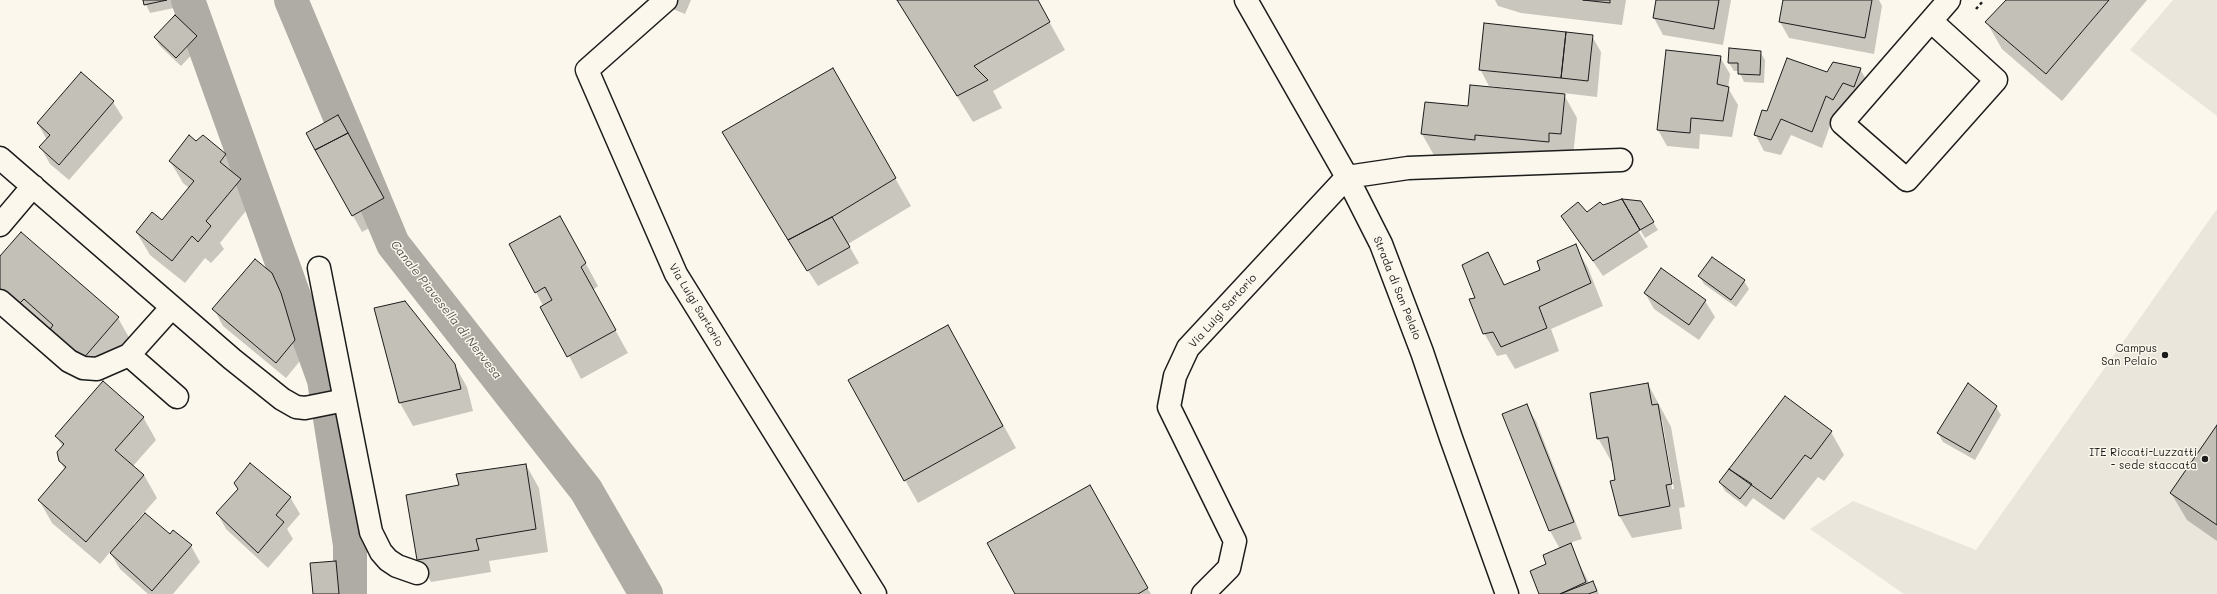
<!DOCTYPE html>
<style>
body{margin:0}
canvas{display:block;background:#fbf7ec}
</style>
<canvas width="2217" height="594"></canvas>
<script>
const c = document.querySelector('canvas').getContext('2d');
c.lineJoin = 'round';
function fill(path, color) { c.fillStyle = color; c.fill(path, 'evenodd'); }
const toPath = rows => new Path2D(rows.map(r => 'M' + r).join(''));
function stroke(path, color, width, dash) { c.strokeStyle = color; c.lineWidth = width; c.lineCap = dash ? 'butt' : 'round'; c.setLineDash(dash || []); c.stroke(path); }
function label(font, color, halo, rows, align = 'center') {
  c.font = font + ' Mali,sans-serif'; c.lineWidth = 3; c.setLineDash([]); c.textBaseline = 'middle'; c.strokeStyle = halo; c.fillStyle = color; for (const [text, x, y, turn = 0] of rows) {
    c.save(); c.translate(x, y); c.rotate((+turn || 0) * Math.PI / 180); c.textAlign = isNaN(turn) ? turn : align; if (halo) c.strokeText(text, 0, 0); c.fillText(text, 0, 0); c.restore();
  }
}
const built = toPath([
 [2173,0,2217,0,2217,116,2130,50],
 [2217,209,2217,594,1904,594,1810,529,1853,501,1976,550]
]);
const shadow = toPath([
 [144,0,178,0,179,7,150,13],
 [651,0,691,0,685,14],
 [897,0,1037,0,1065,50,993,91,1002,108,973,122],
 [1495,0,1626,0,1622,25,1521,13,1498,6],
 [1657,0,1731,0,1723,45,1663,35,1654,18],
 [1784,0,1879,0,1882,6,1874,54,1789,38,1780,22],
 [2007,0,2147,0,2062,101,2002,49,1987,23],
 [196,36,201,45,181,66,160,46,155,38],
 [1592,36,1601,52,1597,97,1563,93,1577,118,1573,156,1435,157,1422,134,1469,108,1530,92,1530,90,1489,86,1480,69],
 [1760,52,1765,60,1764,83,1744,82,1739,71,1734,71,1729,63],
 [1720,57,1730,74,1728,88,1738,105,1732,137,1700,134,1699,149,1667,146,1658,130],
 [833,69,911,206,848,244,859,263,818,286,805,266],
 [1860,69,1870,86,1842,115,1835,112,1822,148,1791,135,1781,155,1764,151,1755,134,1767,112],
 [81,74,113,102,123,118,69,180,50,164,41,148,47,140,38,124],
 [308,134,357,151,393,215,362,232],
 [196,142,225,154,253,202,220,243,224,249,211,263,205,258,185,283,150,255,137,233,162,222,189,188,183,183,170,161],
 [1587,213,1653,222,1658,230,1645,238,1638,226,1636,227,1648,247,1603,276,1562,216],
 [21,233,118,318,131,341,95,382,0,300,0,258],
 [573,240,598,286,593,290,628,353,581,379,536,292],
 [1575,246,1588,268,1603,306,1551,329,1559,351,1515,369,1506,354,1497,356,1484,333,1477,299,1487,254,1505,286,1541,271],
 [271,274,290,311,304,356,286,378,223,326,214,309],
 [1699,276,1744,281,1749,289,1736,307,1704,284],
 [1645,293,1705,301,1715,317,1699,340,1654,309],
 [375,308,454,364,467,387,473,411,413,426,400,403],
 [961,349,1016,448,918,503,905,480],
 [1648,384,1671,427,1685,507,1679,508,1682,529,1632,538,1619,515,1613,461,1611,461,1598,438],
 [1659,416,1662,420,1674,489,1672,489],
 [1526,405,1536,421,1582,539,1569,543,1589,583,1593,582,1599,594,1540,594,1548,564,1560,549,1550,531,1504,414],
 [1996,407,2001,415,1975,460,1943,442,1938,433],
 [143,417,156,440,133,466,144,475,157,498,133,525,191,546,200,562,173,594,148,594,120,569,110,552,100,564,52,523,39,500,65,470,60,461,63,447,56,436],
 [2217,427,2217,541,2187,520,2171,493],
 [1831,432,1844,455,1824,481,1818,477,1784,520,1753,498,1746,507,1725,491,1720,482],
 [526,465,539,488,548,552,489,561,491,572,431,582,418,559,460,486],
 [1090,487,1151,594,1017,594],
 [239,490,290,497,300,514,287,529,293,539,268,568,226,529,217,513],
 [336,562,340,570,343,594,314,594]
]);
const canal = toPath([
 [188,0,324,380,350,545,350,594],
 [291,0,393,244,586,490,646,594]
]);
const building = toPath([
 [143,0,167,0,144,5,143,0],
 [897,0,1038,0,1050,22,974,66,988,80,957,96,897,0],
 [1583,0,1610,0,1610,3,1583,0],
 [1656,0,1719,0,1714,29,1653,18,1656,0],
 [1783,0,1872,0,1865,38,1779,22,1783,0],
 [2006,0,2109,0,2046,74,1985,22,2006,0],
 [175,15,197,36,176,58,154,37,175,15],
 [1484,23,1566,32,1561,78,1479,70,1484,23],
 [1566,32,1593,35,1588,81,1561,78,1566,32],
 [1729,48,1761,51,1760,75,1738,74,1738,63,1728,63,1729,48],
 [1666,50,1721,56,1717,84,1729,87,1723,121,1691,118,1690,133,1657,130,1666,50],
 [1787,58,1827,72,1833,62,1861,68,1854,87,1843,83,1833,100,1826,96,1812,132,1781,119,1771,140,1754,135,1762,110,1767,111,1787,58],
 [833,68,896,178,832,217,788,240,722,132,833,68],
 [81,72,114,101,59,165,39,147,50,135,37,123,81,72],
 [1470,85,1565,94,1561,134,1549,133,1549,142,1475,135,1475,140,1421,134,1425,102,1468,106,1470,85],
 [338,115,348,133,315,150,306,133,338,115],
 [348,133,384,198,352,216,315,150,348,133],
 [189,135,196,141,203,135,226,154,220,162,241,179,206,221,211,226,198,242,192,236,172,261,136,232,152,212,162,220,194,181,169,161,189,135],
 [1622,199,1641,201,1654,222,1640,230,1622,199],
 [1622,199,1640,230,1593,261,1561,216,1578,202,1587,212,1600,202,1603,205,1622,199],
 [560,216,586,263,581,267,616,330,567,357,540,307,552,300,545,287,535,293,509,244,560,216],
 [832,217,850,247,807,271,788,240,832,217],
 [21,232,119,317,82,360,49,331,53,325,24,299,18,305,0,289,0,256,21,232],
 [1576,244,1591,283,1539,307,1547,328,1501,347,1493,332,1483,334,1469,299,1475,298,1462,265,1488,252,1504,285,1540,270,1537,261,1576,244],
 [1712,257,1745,280,1731,300,1698,276,1712,257],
 [255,259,272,273,281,293,295,340,276,363,212,309,255,259],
 [1661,268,1706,300,1689,325,1644,293,1661,268],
 [405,301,455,364,461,389,399,403,374,308,405,301],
 [948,325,1003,426,904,481,848,380,948,325],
 [103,381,144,417,115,450,144,475,86,542,38,500,66,467,59,461,57,452,64,444,55,436,103,381],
 [1648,383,1652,405,1658,404,1672,484,1666,485,1670,506,1619,516,1610,481,1615,480,1608,437,1597,439,1590,393,1648,383],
 [1968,383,1997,406,1970,452,1937,433,1968,383],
 [1785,396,1832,431,1811,459,1805,455,1771,499,1729,469,1785,396],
 [1527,404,1574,522,1549,531,1502,414,1527,404],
 [2217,425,2217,525,2170,493,2217,425],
 [250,463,291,497,276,515,284,522,258,553,216,513,238,489,234,483,250,463],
 [526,464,536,529,476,539,479,550,417,560,406,495,459,485,456,474,526,464],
 [1729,469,1752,484,1740,499,1719,482,1729,469],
 [1090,485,1148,588,1138,594,1015,594,987,543,1090,485],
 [145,513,170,534,173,530,192,545,152,591,110,553,145,513],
 [1571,543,1586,582,1560,594,1539,594,1530,571,1546,564,1543,555,1571,543],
 [336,561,339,594,313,594,310,563,336,561],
 [1593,581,1597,591,1588,594,1560,594,1593,581]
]);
const path = toPath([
 [1976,9,1984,0]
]);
const minor = toPath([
 [666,0,587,70,676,274,875,594],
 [1246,0,1347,177,1381,244,1422,352,1451,438,1507,594],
 [1931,21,1996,80,1907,180,1842,123,1949,0],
 [0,158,232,359,282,399,296,407,305,408,345,400],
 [0,225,33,186],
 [319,268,371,532,381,552,388,560,397,566,417,573],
 [0,301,69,361,83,368,97,369,129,355,172,307],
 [129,355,177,397],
 [1203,594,1229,568,1235,541,1169,407,1175,376,1188,348,1347,177,1408,168,1621,160]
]);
const markers = [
 [2165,355,4,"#1c1c1c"],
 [2205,459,4,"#1c1c1c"]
];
const streetNames = [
 ["Strada di San Pelaio",1397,288,68],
 ["Via Luigi Sartorio",696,305,59],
 ["Via Luigi Sartorio",1223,311,-48]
];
const poiNames = [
 ["Campus",2157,349],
 ["San Pelaio",2157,362],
 ["ITE Riccati-Luzzatti",2197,453],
 ["- sede staccata",2197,466]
];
const waterNames = [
 ["Canale Piavesella di Nervesa",446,310,52]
];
fill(built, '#eae6dc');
fill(shadow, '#0003');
stroke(canal, '#afaca5', 34);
fill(building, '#c3c0b8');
stroke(building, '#1c1c1c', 1);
stroke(minor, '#1c1c1c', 25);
stroke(path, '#1c1c1c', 2.5, [3, 3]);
stroke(minor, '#fbf7ec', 22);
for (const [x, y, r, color] of markers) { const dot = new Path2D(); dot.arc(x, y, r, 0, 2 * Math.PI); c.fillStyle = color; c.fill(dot); stroke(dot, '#fbf7ec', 1.5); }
label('11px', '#1c1c1c', '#fbf7ec', streetNames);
label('11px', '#1c1c1c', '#fbf7ec', poiNames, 'right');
label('italic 12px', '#575653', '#fbf7ec', waterNames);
</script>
